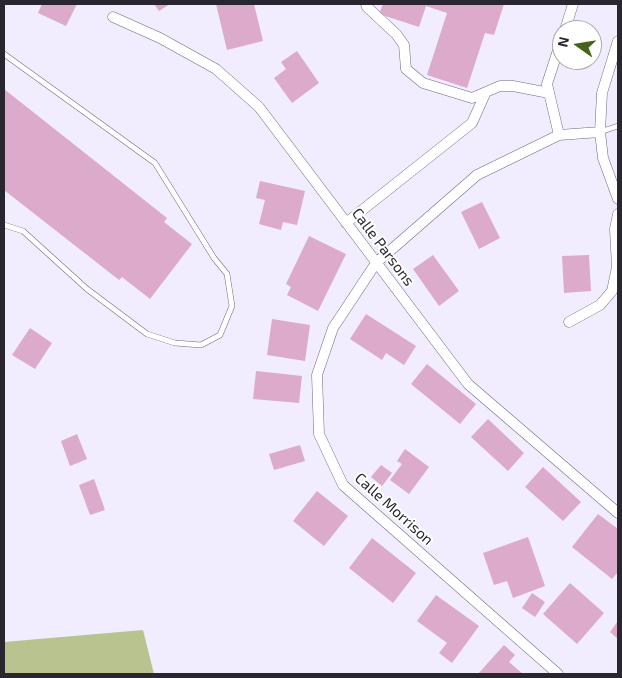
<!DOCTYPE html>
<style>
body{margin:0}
#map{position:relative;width:622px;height:678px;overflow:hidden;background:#f1edfe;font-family:"Exo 2",sans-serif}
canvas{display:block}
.frame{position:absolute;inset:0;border:5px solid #292630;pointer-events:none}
.north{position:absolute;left:552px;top:20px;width:50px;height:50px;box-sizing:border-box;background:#fff;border:1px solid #a9a8ac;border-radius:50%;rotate:283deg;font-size:14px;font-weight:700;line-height:20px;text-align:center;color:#292630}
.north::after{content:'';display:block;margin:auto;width:18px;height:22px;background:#44641a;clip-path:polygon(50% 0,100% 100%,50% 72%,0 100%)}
</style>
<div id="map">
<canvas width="622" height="678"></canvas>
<div class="frame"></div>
<div class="north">N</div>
</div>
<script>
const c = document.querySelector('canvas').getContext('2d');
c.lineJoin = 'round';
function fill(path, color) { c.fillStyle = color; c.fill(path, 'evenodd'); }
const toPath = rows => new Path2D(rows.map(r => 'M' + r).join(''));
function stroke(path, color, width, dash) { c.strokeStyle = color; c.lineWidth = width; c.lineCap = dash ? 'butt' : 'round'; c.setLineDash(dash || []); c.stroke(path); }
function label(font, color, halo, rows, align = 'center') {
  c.font = font + ' "Exo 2",sans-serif'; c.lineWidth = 4; c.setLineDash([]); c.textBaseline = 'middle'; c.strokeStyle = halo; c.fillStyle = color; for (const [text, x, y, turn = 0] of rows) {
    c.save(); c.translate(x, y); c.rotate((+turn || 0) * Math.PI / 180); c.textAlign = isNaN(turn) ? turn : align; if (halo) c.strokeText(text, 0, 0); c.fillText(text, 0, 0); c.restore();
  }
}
const green = toPath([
 [143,630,154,674,4,674,4,642]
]);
const building = toPath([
 [42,4,77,4,66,26,38,13],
 [154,4,170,4,159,11],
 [216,4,254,4,263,41,227,50],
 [383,4,504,4,494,35,485,33,467,88,427,75,447,13,426,6,419,27,379,14],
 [297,51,319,83,292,103,274,78,286,69,281,62],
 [4,89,167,218,164,222,192,244,150,299,122,277,119,280,4,190],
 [260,181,305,191,297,225,283,222,281,230,259,224,265,200,256,198],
 [482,202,500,238,479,249,461,212],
 [309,236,346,254,318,311,287,295,291,287,286,284],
 [433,255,459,291,439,306,413,269],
 [589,255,591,291,564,293,562,256],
 [366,314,416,346,404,365,386,353,382,360,350,339],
 [272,319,310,325,305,361,267,355],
 [30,328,52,343,35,369,12,355],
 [427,364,476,404,460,424,411,384],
 [256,371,302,376,299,403,253,399],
 [488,419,524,453,508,471,471,437],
 [77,434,87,459,70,466,61,441],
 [300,445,305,461,274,470,269,454],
 [405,449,429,467,409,494,390,480,402,464,397,461],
 [381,465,392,473,382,486,371,477],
 [543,467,581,502,563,521,525,487],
 [94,479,105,510,90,515,79,485],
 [317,491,348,516,324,546,293,521],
 [598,514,618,529,618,572,612,579,572,547],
 [528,537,545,586,513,598,507,581,494,585,483,553],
 [372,538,416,573,393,603,349,568],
 [570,583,604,613,577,644,543,614],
 [532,593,545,602,535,617,522,608],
 [436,595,479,626,452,663,439,653,447,643,417,621],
 [618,621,618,639,610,632],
 [504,645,515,655,509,662,523,674,478,674]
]);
const lane = toPath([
 [4,54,155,163,214,258,227,274,232,306,220,335,201,345,175,343,147,334,87,289,23,231,4,225],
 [600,132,618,126]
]);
const street = toPath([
 [366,4,367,7,396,34,404,45,406,69,423,83,472,98,500,86,513,86,549,93],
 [113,17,160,38,216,69,259,107,468,384,618,513],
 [565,30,573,4],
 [618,41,602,93,600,132,603,158,618,199],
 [559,135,547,84,562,38],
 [346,223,472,123,485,94],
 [569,322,600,305,612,291,617,267,615,229,618,214],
 [558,674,343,485,319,434,317,375,333,328,376,263,477,175,559,135,600,132]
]);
const streetNames = [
 ["Calle Parsons",383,247,53],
 ["Calle Morrison",394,509,42]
];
fill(green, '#b8c38f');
fill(building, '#dcaaca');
stroke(lane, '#6f6981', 6);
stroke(street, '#6f6981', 11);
stroke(lane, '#fff', 5);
stroke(street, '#fff', 10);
label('15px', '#292630', '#fff', streetNames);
</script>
